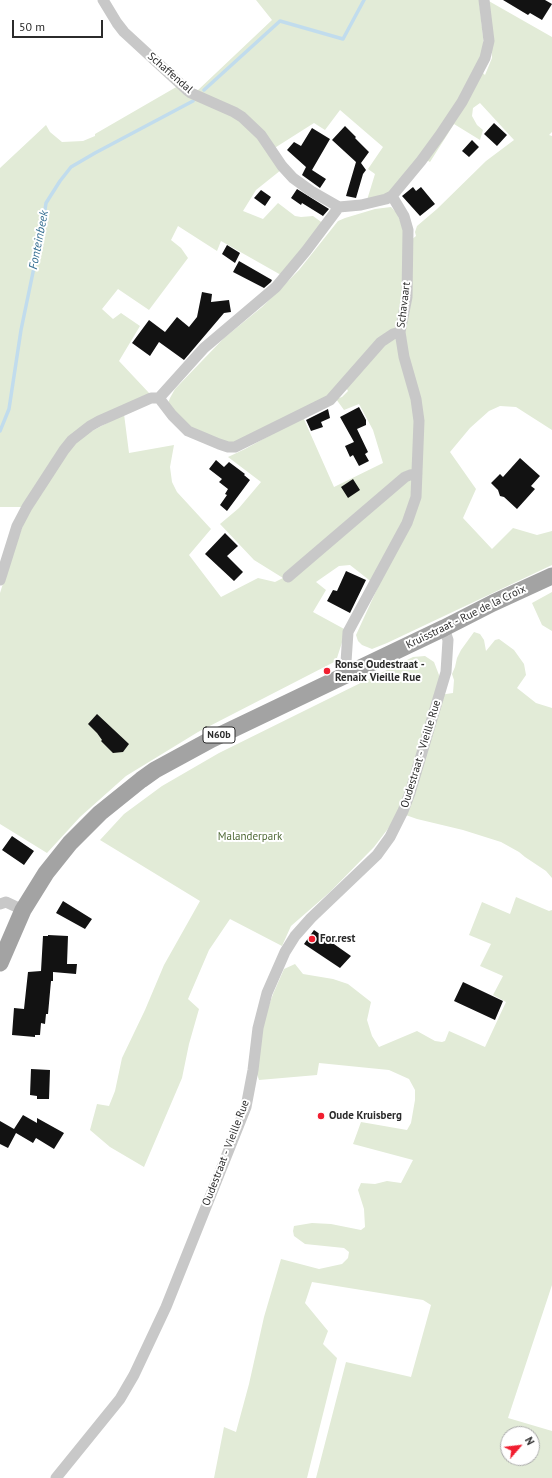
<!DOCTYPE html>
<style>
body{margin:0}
#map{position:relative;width:552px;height:1478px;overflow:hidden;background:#fff;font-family:"PT Sans",sans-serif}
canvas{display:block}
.north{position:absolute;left:500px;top:1426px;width:40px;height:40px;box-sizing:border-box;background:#fff;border:1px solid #aaa;border-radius:50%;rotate:62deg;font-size:11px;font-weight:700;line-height:16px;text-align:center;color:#2b2b2b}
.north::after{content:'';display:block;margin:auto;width:14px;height:18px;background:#f11e30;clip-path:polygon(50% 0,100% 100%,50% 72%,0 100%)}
.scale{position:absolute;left:12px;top:20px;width:91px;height:18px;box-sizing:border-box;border:2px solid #2b2b2b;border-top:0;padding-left:5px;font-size:12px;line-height:14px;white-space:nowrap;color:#2b2b2b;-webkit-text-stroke:3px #fff;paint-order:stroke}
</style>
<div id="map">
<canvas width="552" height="1478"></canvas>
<div class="north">N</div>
<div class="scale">50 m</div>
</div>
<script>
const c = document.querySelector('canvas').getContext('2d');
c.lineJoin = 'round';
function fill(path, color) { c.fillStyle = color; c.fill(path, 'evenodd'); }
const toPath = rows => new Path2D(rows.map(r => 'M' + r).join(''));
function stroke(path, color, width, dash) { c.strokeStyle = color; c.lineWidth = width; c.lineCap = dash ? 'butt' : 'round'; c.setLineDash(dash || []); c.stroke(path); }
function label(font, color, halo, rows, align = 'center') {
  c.font = font + ' "PT Sans",sans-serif'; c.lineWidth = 4; c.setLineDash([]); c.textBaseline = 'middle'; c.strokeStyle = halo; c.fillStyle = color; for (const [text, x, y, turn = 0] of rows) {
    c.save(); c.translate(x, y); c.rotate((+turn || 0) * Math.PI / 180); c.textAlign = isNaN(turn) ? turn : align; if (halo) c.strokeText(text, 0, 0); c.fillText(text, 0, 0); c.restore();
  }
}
const green = toPath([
 [256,0,479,0,484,46,478,68,485,75,492,58,491,39,487,0,552,37,552,132,549,135,552,136,552,430,516,407,500,406,489,411,470,428,450,452,476,489,463,518,492,549,513,528,537,535,552,531,552,565,387,643,372,649,362,645,358,641,356,635,378,587,350,565,339,566,316,582,326,590,313,612,346,630,336,661,198,732,126,776,80,817,47,853,0,824,0,593,12,555,26,517,77,439,124,414,129,453,174,445,170,467,172,482,177,492,211,529,189,555,221,597,258,578,275,582,283,578,254,560,220,524,239,508,261,482,228,457,245,449,303,417,334,487,383,463,373,430,359,404,344,410,336,399,342,397,348,391,343,382,333,393,233,444,191,429,168,403,170,398,175,389,224,338,262,307,299,270,338,221,345,218,375,209,391,207,397,213,403,228,405,245,416,236,415,232,417,226,437,209,486,161,514,140,480,103,473,108,472,116,477,125,483,130,480,140,454,124,430,162,421,157,390,193,367,200,375,174,368,169,383,147,340,110,325,130,314,123,273,149,263,133,197,91,272,20],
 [178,86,242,121,255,132,281,170,256,190,243,211,263,219,278,203,295,216,301,217,313,216,324,224,281,275,221,241,217,251,178,226,171,240,181,248,188,258,149,310,118,289,102,309,113,319,121,313,140,326,119,361,150,394,84,426,23,507,0,507,0,168,46,125,50,132,62,142,83,141,95,136,95,134],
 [552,592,552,631,542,625,532,603],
 [474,632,480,634,484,640,486,651,495,640,499,639,514,650,524,664,526,675,517,688,536,703,552,708,552,878,546,871,525,857,519,852,501,842,463,830,417,819,400,813,374,847,330,892,291,926,282,946,230,919,209,950,188,999,199,1009,189,1044,182,1078,144,1167,110,1147,90,1130,97,1104,109,1106,115,1091,122,1058,145,1010,164,965,200,901,100,840,124,814,162,786,219,753,413,657,425,656,434,662,439,675,439,695,453,693,454,680,452,674,455,667,457,658,461,650],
 [516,897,549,911,552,910,552,1285,508,1418,552,1431,552,1478,316,1478,346,1362,411,1377,431,1305,423,1300,312,1282,305,1303,328,1331,323,1344,337,1358,307,1478,214,1478,224,1427,236,1432,249,1384,264,1317,281,1259,319,1269,342,1264,348,1258,349,1252,344,1248,305,1244,294,1236,293,1231,294,1226,312,1223,331,1224,361,1230,365,1227,364,1209,358,1190,361,1183,375,1184,387,1181,401,1183,413,1160,353,1144,361,1122,407,1130,411,1123,415,1100,415,1090,409,1079,389,1070,319,1063,317,1075,259,1080,256,1071,261,1028,273,994,284,969,295,964,303,974,333,979,348,984,371,1002,367,1020,372,1036,379,1047,417,1031,435,1041,442,1042,445,1041,449,1031,485,1047,506,1002,493,995,503,976,480,966,491,944,469,935,482,902,510,914],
 [508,1434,532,1434,532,1458,508,1458]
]);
const stream = toPath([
 [204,90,280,21,343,39,364,0],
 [0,431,9,409,21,330,42,229,46,203,60,181,71,167,95,153,193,101]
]);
const building = toPath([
 [503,0,545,0,552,4,542,20,530,13,528,15],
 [494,123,507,135,497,146,484,134],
 [345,126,356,137,355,138,369,152,361,163,366,170,363,174,356,198,346,196,356,162,332,140],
 [312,128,330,139,312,170,326,179,320,188,302,175,306,167,287,150,294,142,301,146],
 [472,140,479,147,469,157,462,151],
 [413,187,416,191,421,187,435,204,420,216,402,196],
 [297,189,329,209,323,216,302,203,301,205,291,198],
 [261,190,271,197,265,206,254,198],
 [227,245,240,253,235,263,222,254],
 [239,261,272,280,271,282,264,288,233,272],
 [202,292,212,294,211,302,229,300,231,312,224,313,184,360,159,342,150,356,132,343,149,320,165,332,177,317,189,327,197,317],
 [359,407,366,420,366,425,357,429,368,452,365,454,369,461,359,466,353,455,350,457,345,446,354,442,340,417],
 [328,409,330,418,321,422,323,427,311,431,306,420],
 [520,458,540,476,531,486,535,489,517,509,504,497,500,496,498,490,491,483,500,474,503,477],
 [216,460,224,467,229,462,245,474,244,475,250,480,227,511,220,505,227,495,225,494,228,489,219,482,222,479,209,469],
 [353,479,360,490,348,498,341,487],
 [225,533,238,546,227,556,243,572,234,581,205,554],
 [346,571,366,580,350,613,327,601,333,590,337,591],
 [97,714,129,744,123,752,113,753,101,741,102,740,97,733,88,724],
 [12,836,34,851,24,865,2,850],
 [63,901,92,919,85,929,56,913],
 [314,930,351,956,340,968,304,944],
 [48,935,68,936,67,964,77,964,76,974,53,972,53,981,51,981,48,1014,46,1014,45,1024,41,1023,40,1035,35,1035,35,1037,12,1035,14,1008,24,1009,28,972,41,971,43,936,48,936],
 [463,982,503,1001,495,1020,454,1001],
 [31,1069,50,1070,49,1099,37,1099,37,1096,30,1095],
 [23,1115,37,1123,37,1118,64,1133,54,1149,36,1138,33,1143,16,1133,8,1148,0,1144,0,1121,14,1129]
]);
const street = toPath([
 [103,0,117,23,124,32,187,90,191,93,234,112,242,117,261,135,282,166,293,178,311,191,339,207],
 [339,207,361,205,386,199,392,196,421,161,440,135,462,102,485,58,489,41,484,0],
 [159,398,172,415,188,431,219,444,228,447,235,447,330,400,381,342,393,334,400,332],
 [288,577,405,477,410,475,417,474],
 [0,580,17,526,27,507,64,450,72,440,90,426,99,421,151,398,159,398,204,348,276,287,306,251,339,207],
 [348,673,346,662,348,632,407,523,416,497,419,421,416,399,404,357,400,332,407,297,408,230,404,216,392,196],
 [0,904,6,902,23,910],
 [56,1478,120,1399,134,1375,166,1307,246,1107,253,1070,258,1028,267,993,285,952,295,936,311,918,377,855,390,837,403,811,410,793,446,672,448,640,444,628]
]);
const primary = toPath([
 [0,963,23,910,46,873,70,843,100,813,141,780,155,770,212,739,444,628,493,603,552,576]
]);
const markers = [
 [327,671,4,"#f11e30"],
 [312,939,4,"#f11e30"],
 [321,1116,4,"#f11e30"]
];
const shields = [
 [219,735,32]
];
const shieldNames = [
 ["N60b",219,735]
];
const streetNames = [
 ["Schaffendal",170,73,41],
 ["Schavaart",404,305,-83],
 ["Kruisstraat - Rue de la Croix",466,617,-26],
 ["Oudestraat - Vieille Rue",421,754,-73],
 ["Oudestraat - Vieille Rue",226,1153,-69]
];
const poiNames = [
 ["Ronse Oudestraat -",335,665],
 ["Renaix Vieille Rue",335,678],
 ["For.rest",320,939],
 ["Oude Kruisberg",329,1116]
];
const parkNames = [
 ["Malanderpark",250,837]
];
const waterNames = [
 ["Fonteinbeek",39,240,-79]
];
fill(green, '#e2ebd7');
stroke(stream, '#c1dced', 3.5);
fill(building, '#121212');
stroke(street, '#c8c8c8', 11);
stroke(primary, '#a3a3a3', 17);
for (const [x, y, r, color] of markers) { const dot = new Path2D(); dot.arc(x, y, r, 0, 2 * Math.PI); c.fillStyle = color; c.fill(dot); stroke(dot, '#fff', 1.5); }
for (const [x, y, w] of shields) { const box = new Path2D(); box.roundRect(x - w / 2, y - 8, w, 16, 3); c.fillStyle = '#fff'; c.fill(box); stroke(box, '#2b2b2b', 1); }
label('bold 10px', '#2b2b2b', null, shieldNames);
label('11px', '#2b2b2b', '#fff', streetNames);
label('bold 11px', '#2b2b2b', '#fff', poiNames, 'left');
label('11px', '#4f6936', '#fff', parkNames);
label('italic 12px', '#356f92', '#fff', waterNames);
</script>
